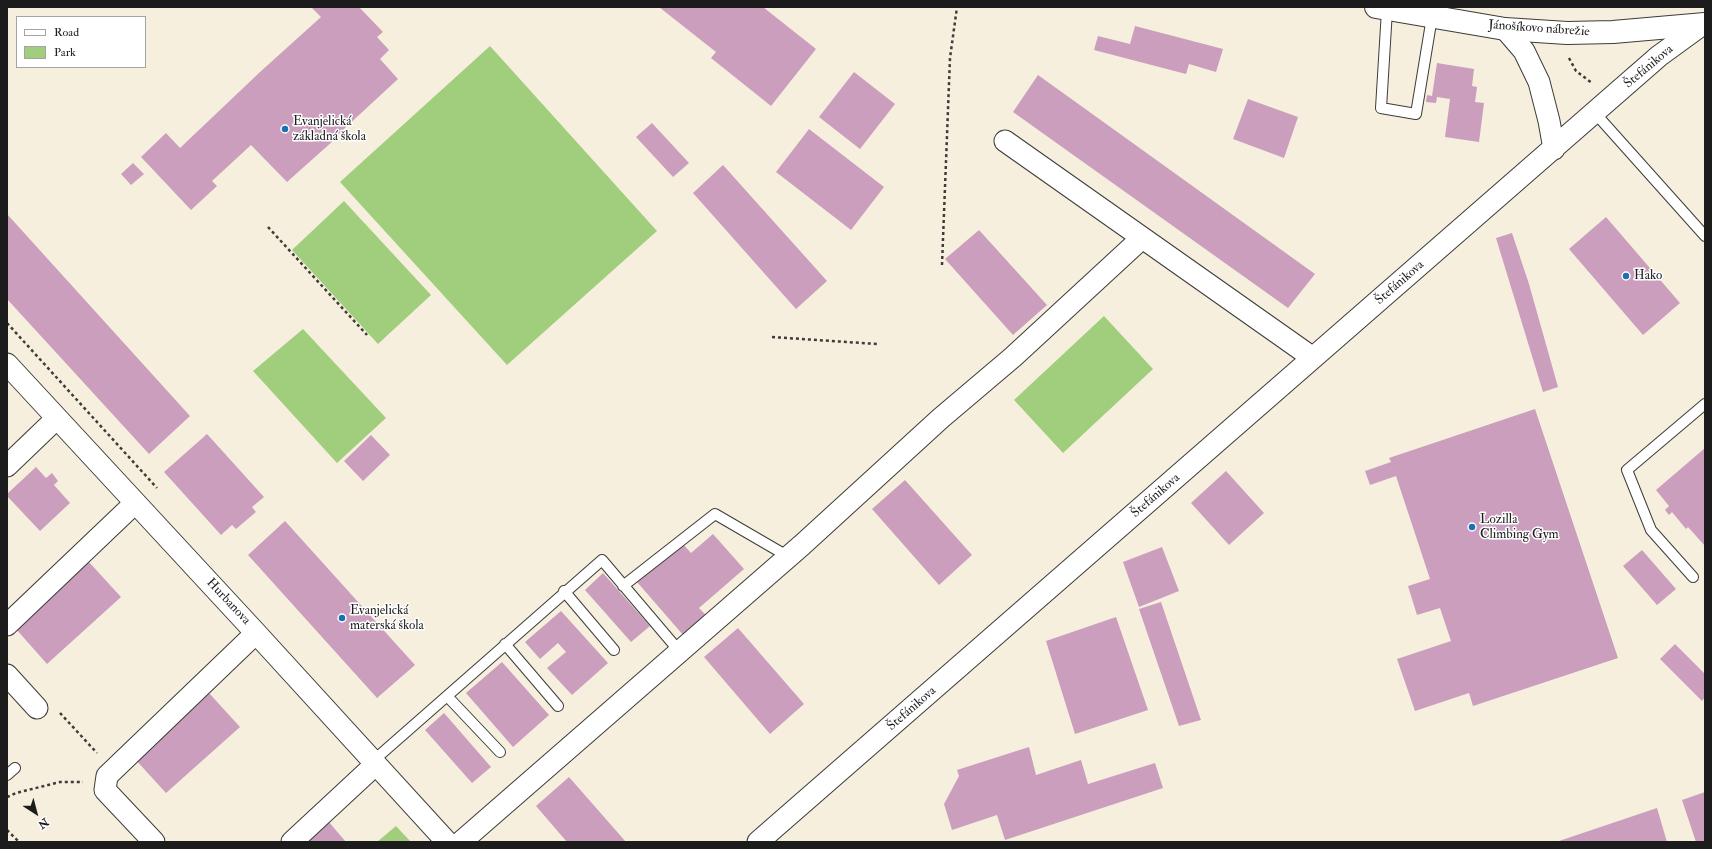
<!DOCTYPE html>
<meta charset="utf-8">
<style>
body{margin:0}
#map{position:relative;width:1712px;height:849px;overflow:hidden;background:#f6efde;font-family:"IM FELL Double Pica",serif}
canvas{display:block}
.frame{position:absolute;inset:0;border:8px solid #1c1c1c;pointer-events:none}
.legend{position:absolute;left:16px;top:16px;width:130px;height:52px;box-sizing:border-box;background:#fff;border:1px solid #a4a4a4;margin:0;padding:5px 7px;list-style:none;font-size:12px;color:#1c1c1c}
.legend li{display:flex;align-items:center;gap:8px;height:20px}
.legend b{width:20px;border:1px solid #a4a4a4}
.north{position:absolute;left:16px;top:793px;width:40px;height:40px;-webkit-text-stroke:3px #fff;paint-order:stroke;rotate:144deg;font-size:11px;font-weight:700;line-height:16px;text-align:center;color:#1c1c1c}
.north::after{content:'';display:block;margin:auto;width:14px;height:18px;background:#1c1c1c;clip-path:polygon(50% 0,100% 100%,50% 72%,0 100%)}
</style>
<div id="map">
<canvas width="1712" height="849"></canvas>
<div class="frame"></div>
<ul class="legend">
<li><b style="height:5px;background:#fff"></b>Road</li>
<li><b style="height:11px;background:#a1ce7c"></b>Park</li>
</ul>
<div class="north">N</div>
</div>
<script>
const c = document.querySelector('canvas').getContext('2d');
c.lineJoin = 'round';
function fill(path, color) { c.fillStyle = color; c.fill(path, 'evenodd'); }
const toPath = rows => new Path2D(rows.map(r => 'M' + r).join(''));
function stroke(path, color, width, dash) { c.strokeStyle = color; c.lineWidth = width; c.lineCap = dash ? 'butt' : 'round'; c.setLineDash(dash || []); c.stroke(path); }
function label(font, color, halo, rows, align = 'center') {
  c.font = font + ' "IM FELL Double Pica",serif'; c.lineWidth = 3; c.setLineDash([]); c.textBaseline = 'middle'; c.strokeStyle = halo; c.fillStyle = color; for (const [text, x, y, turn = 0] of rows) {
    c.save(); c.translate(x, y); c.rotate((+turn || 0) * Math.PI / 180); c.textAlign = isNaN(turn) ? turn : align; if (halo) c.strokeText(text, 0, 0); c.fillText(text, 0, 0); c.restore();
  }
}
const green = toPath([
 [490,46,657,231,507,365,340,182],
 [344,201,431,295,378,344,292,250],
 [1104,316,1153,369,1063,453,1014,400],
 [303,329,386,418,337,463,253,371],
 [396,826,411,842,377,842]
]);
const building = toPath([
 [311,7,359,7,383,32,377,37,389,50,380,59,398,79,332,140,333,141,287,182,251,145,212,181,217,186,191,210,141,157,166,133,180,148,260,72,321,17],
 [659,7,763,7,816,49,771,106,711,58,716,52],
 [1135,26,1223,49,1216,72,1189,64,1186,74,1094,50,1098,36,1130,44],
 [1437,63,1474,69,1472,86,1477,87,1475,102,1484,103,1479,142,1445,137,1450,99,1437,97,1436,103,1426,102,1427,95,1432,96],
 [854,72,895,104,860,149,819,117],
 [1038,75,1315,274,1288,308,1013,112],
 [1248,99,1298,117,1284,158,1233,139],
 [652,123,689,163,673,177,636,137],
 [809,129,884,187,851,230,776,172],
 [133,163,144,174,131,185,121,174],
 [723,165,827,281,796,309,693,193],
 [7,214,190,416,149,454,7,299],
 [1606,217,1680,303,1643,335,1569,249],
 [979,230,1047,305,1013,335,945,259],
 [1512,233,1529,284,1558,387,1543,392,1496,238],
 [1535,409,1618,658,1473,706,1469,693,1415,711,1397,659,1451,641,1440,608,1417,615,1408,586,1430,579,1396,476,1370,485,1365,471,1391,462,1389,458],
 [207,434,264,497,252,507,256,512,236,529,232,525,221,535,164,472],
 [371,435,390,455,363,481,344,461],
 [1705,448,1705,546,1688,527,1686,529,1672,512,1669,515,1665,510,1669,506,1656,490],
 [36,467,46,478,52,473,58,481,54,485,70,503,40,531,7,496,7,494],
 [1226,471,1264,513,1229,545,1191,503],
 [905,480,972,555,939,585,872,509],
 [285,521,415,665,377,698,248,555],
 [713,534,744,569,699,608,706,615,684,636,637,582,682,543,691,553],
 [1162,547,1179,591,1139,607,1123,562],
 [1642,550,1676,589,1657,605,1623,566],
 [88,561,121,597,47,664,16,629],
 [603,573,650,626,631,642,585,590],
 [1161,602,1201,720,1179,726,1139,609],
 [561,611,608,663,572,695,547,668,566,652,558,643,540,659,525,642],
 [1116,617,1148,710,1075,734,1046,641],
 [738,628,804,704,770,734,704,657],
 [1675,644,1705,674,1705,697,1702,701,1660,659],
 [502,662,549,715,513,747,466,693],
 [209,693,240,727,166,793,134,758],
 [444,713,491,767,472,783,425,730],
 [1029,747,1036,775,1081,760,1088,784,1155,763,1163,788,1005,840,997,815,952,830,944,804,959,776,957,770],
 [569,777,626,842,567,842,536,806],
 [1705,792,1705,842,1696,842,1682,800],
 [1657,808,1667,842,1556,842],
 [328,821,346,842,305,842]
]);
const path = toPath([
 [1569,58,1576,71,1592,83],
 [268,227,367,335],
 [942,265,950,58,957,7],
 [7,323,157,488],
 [772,337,877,344],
 [60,713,97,753],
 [7,797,16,793,60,782,83,782],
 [7,830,19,842]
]);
const lane = toPath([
 [1387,10,1381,108,1416,114,1432,17],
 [1595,113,1705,236],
 [1693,577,1651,530,1627,470,1705,404],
 [623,586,715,514,789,557],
 [564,591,614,650],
 [505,644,558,706],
 [447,696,500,752],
 [373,761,602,560,680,652],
 [7,775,15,768]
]);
const street = toPath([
 [1505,29,1524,51,1539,82,1549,121,1554,149],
 [1005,141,1313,358],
 [7,364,256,633,447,842],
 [7,466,57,418],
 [7,625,135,503],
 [7,675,37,708],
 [154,842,105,790,107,776,256,633],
 [292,842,376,764],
 [461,842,802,545,941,418,1013,357,1142,238],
 [758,842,1659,56,1703,24]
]);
const secondary = toPath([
 [1376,7,1505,29,1567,33,1613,32,1705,24]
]);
const markers = [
 [285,129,4,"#1f6fb2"],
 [1626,276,4,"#1f6fb2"],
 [1472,527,4,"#1f6fb2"],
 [342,618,4,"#1f6fb2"]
];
const streetNames = [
 ["Jánošíkovo nábrežie",1539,29,4],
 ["Štefánikova",1649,67,-40],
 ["Štefánikova",1400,283,-41],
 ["Štefánikova",1156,496,-41],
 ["Hurbanova",228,602,47],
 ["Štefánikova",912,709,-41]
];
const poiNames = [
 ["Evanjelická",293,122],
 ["základná škola",293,137],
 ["Hako",1634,276],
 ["Lozilla",1480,520],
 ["Climbing Gym",1480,535],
 ["Evanjelická",350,611],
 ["materská škola",350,626]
];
fill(green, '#a1ce7c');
fill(building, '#cb9ebd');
stroke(lane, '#3d3c39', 12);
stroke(street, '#3d3c39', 23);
stroke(secondary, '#3d3c39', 24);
stroke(path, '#3d3c39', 2.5, [3, 3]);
stroke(lane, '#fff', 10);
stroke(street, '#fff', 21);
stroke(secondary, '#fff', 22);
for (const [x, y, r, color] of markers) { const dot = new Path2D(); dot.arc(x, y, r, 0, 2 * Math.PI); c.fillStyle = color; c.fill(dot); stroke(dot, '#fff', 1.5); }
label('13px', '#1c1c1c', '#fff', streetNames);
label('13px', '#1c1c1c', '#fff', poiNames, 'left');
</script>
